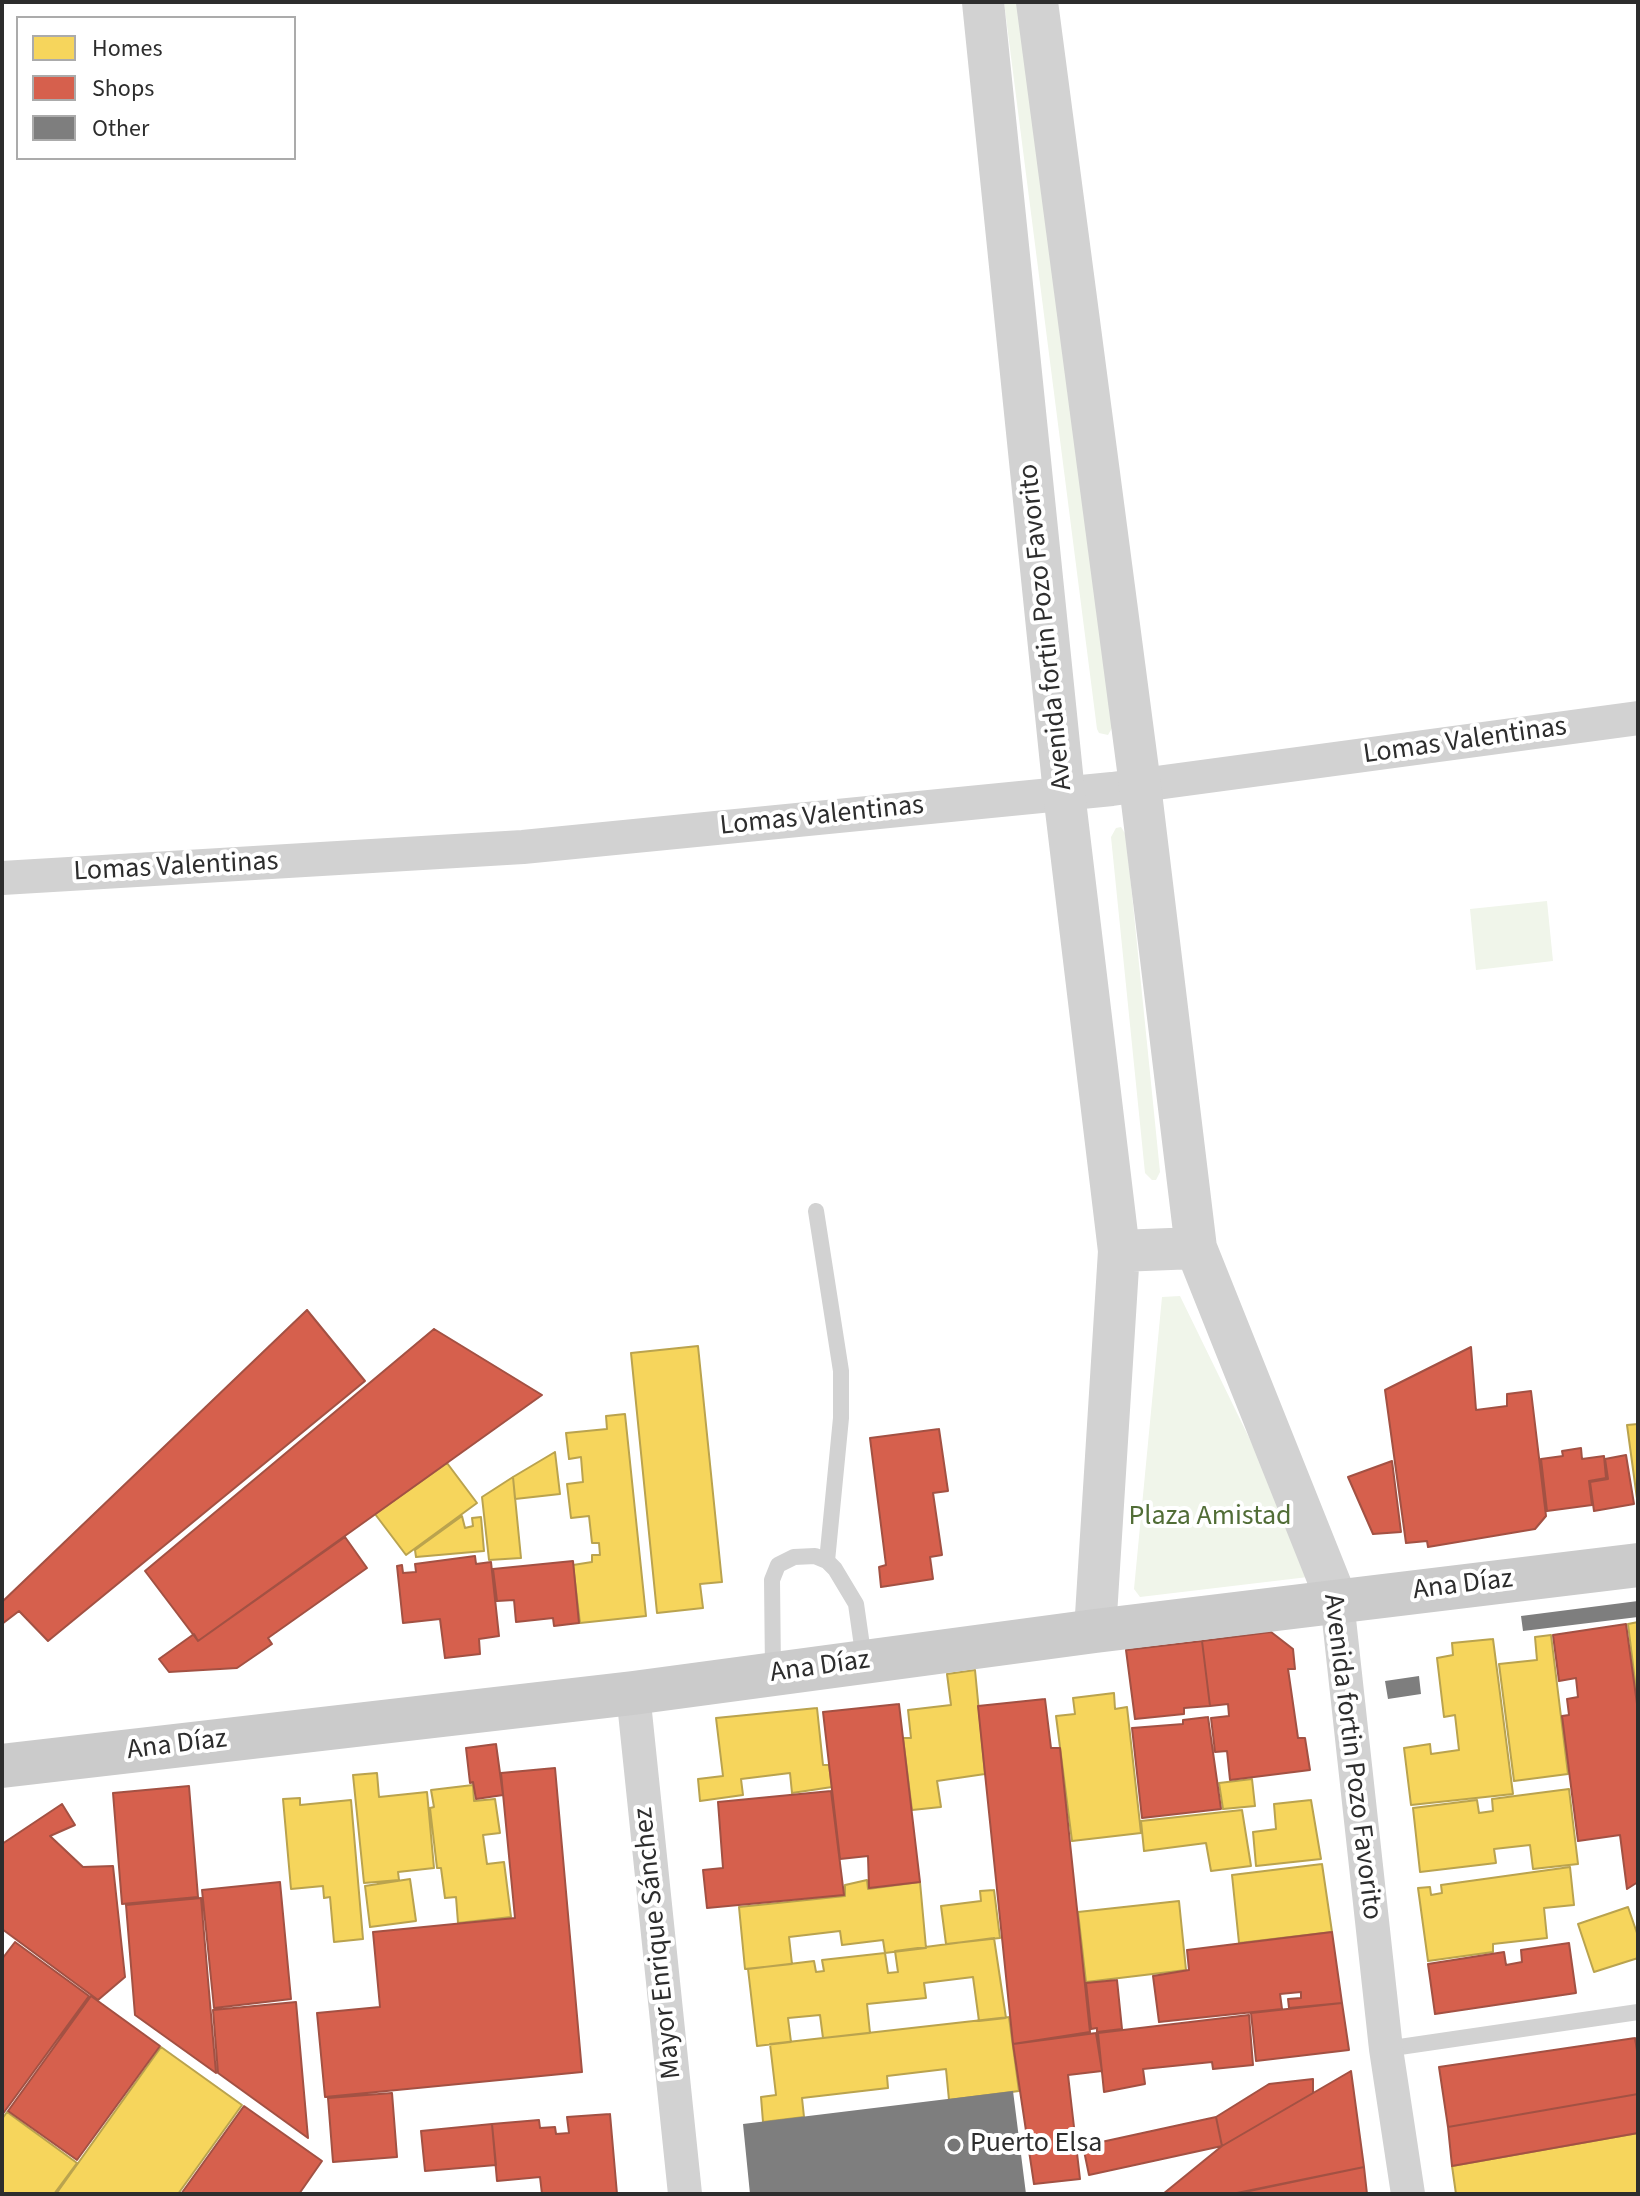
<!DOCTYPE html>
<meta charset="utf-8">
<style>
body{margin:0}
#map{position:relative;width:1640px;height:2196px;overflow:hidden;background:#fff;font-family:"Source Sans 3",sans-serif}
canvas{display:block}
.frame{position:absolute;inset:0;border:4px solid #2d2d2d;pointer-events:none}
.legend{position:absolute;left:16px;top:16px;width:280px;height:144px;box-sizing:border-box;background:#fff;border:2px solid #ababab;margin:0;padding:10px 14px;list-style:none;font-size:24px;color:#2d2d2d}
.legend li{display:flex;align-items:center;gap:16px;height:40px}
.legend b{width:40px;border:2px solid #ababab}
</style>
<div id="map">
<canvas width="1640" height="2196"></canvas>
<div class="frame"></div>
<ul class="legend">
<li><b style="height:22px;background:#f6d55c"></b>Homes</li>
<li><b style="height:22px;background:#d6604d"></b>Shops</li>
<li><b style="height:22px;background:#7e7e7e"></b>Other</li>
</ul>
</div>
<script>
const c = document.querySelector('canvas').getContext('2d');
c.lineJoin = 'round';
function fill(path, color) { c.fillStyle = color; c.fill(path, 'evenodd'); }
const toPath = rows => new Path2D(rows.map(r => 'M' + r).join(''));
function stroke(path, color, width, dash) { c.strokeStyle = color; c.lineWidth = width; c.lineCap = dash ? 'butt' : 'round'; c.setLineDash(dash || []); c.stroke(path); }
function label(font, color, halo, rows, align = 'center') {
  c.font = font + ' "Source Sans 3",sans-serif'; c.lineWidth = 8; c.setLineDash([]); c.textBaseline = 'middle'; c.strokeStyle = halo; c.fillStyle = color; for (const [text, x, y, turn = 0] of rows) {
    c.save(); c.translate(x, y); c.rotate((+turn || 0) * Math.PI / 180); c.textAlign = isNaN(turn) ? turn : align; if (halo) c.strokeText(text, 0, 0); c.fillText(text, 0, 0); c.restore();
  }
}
const green = toPath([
 [1004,2,1019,2,1112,728,1108,735,1099,733,1097,729],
 [1121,827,1126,835,1160,1172,1156,1180,1152,1180,1145,1173,1111,837,1116,828],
 [1547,901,1553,961,1476,970,1470,909],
 [1180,1296,1312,1567,1308,1577,1140,1597,1134,1589,1162,1297]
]);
const homes = toPath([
 [698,1346,722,1582,700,1584,703,1608,657,1613,631,1353,698,1346],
 [625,1414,646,1616,580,1623,573,1565,592,1562,592,1555,600,1555,599,1543,592,1543,589,1516,571,1518,567,1484,583,1482,581,1457,569,1459,566,1433,607,1429,606,1416,625,1414],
 [1638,1424,1638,1506,1627,1425,1638,1424],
 [555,1452,560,1494,515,1499,513,1477,555,1452],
 [447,1463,477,1503,406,1555,375,1514,447,1463],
 [513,1477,521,1558,489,1560,482,1497,513,1477],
 [462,1516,465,1528,473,1526,472,1518,481,1517,484,1551,416,1557,415,1550,462,1516],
 [1638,1622,1638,1689,1636,1689,1628,1624,1638,1622],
 [1551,1635,1568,1774,1514,1781,1499,1664,1537,1660,1535,1637,1551,1635],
 [1493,1639,1513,1794,1411,1805,1404,1748,1430,1744,1431,1754,1459,1750,1455,1715,1444,1717,1437,1658,1453,1655,1452,1643,1493,1639],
 [975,1670,985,1774,937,1781,941,1807,912,1810,903,1738,911,1738,908,1710,951,1705,947,1674,975,1670],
 [1114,1693,1115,1709,1127,1707,1141,1833,1072,1841,1056,1716,1075,1714,1073,1698,1114,1693],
 [817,1708,823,1765,829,1765,832,1787,792,1793,790,1773,741,1779,743,1795,700,1801,698,1779,723,1776,716,1718,817,1708],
 [377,1773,379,1797,427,1792,434,1868,398,1872,399,1880,364,1883,353,1775,377,1773],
 [1252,1779,1255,1806,1223,1809,1219,1783,1252,1779],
 [473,1785,474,1801,495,1799,500,1833,483,1835,487,1864,504,1862,511,1917,458,1923,456,1897,445,1898,441,1868,437,1868,430,1808,434,1807,431,1790,473,1785],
 [1569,1789,1578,1864,1533,1869,1530,1845,1494,1849,1496,1863,1420,1872,1413,1808,1477,1800,1479,1813,1493,1811,1492,1799,1569,1789],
 [300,1798,300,1805,351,1800,363,1939,334,1942,330,1897,324,1898,323,1886,291,1889,283,1799,300,1798],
 [1311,1800,1321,1859,1256,1866,1253,1832,1276,1829,1274,1804,1311,1800],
 [1242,1810,1251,1866,1211,1871,1206,1843,1144,1851,1141,1821,1242,1810],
 [1322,1864,1332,1932,1239,1943,1232,1875,1322,1864],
 [1570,1867,1574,1905,1544,1908,1547,1938,1493,1944,1493,1952,1428,1961,1418,1888,1430,1887,1431,1895,1442,1893,1441,1885,1570,1867],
 [410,1879,416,1921,370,1927,365,1886,410,1879],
 [867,1880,868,1889,920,1882,926,1948,885,1953,883,1940,842,1945,840,1931,789,1937,792,1964,745,1969,739,1907,845,1896,845,1885,867,1880],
 [994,1890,1000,1938,946,1944,941,1906,981,1901,980,1891,994,1890],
 [1179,1901,1186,1970,1086,1982,1078,1912,1179,1901],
 [1628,1907,1638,1936,1638,1958,1594,1972,1578,1924,1628,1907],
 [994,1938,1006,2018,979,2021,973,1977,924,1983,926,1998,867,2004,870,2033,823,2038,820,2015,788,2018,791,2042,757,2046,748,1969,814,1961,816,1972,824,1971,822,1960,885,1953,888,1973,898,1972,895,1951,994,1938],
 [1009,2017,1019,2091,949,2100,946,2069,887,2076,888,2088,802,2098,804,2117,763,2122,761,2097,776,2095,770,2044,1009,2017],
 [161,2047,242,2105,178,2194,56,2194,161,2047],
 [7,2112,77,2163,54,2194,2,2194,2,2119,7,2112],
 [1638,2133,1638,2194,1456,2194,1452,2166,1638,2133]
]);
const shops = toPath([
 [307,1310,365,1381,48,1641,19,1611,2,1624,2,1602,307,1310],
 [434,1329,542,1395,198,1641,145,1571,434,1329],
 [1471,1347,1476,1410,1507,1406,1507,1394,1531,1391,1546,1516,1535,1529,1428,1547,1427,1541,1406,1543,1385,1390,1471,1347],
 [939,1429,948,1491,933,1493,942,1555,930,1557,933,1579,881,1587,879,1567,886,1565,870,1438,939,1429],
 [1581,1448,1582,1459,1604,1456,1606,1478,1589,1481,1592,1505,1547,1511,1541,1459,1563,1456,1562,1451,1581,1448],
 [1626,1455,1634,1504,1594,1511,1590,1482,1608,1479,1605,1459,1626,1455],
 [1392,1461,1401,1532,1373,1534,1348,1477,1392,1461],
 [345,1537,367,1568,268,1638,272,1644,237,1668,169,1672,159,1659,194,1634,198,1641,345,1537],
 [475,1556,476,1564,491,1562,499,1636,479,1639,480,1654,445,1658,440,1619,403,1623,397,1566,402,1565,403,1573,416,1572,415,1564,475,1556],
 [573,1561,579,1623,554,1626,553,1618,516,1622,514,1600,497,1601,493,1569,573,1561],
 [1626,1624,1638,1711,1638,1882,1627,1889,1620,1835,1578,1841,1562,1716,1569,1715,1567,1699,1578,1697,1576,1678,1559,1681,1553,1635,1626,1624],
 [1271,1632,1293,1649,1295,1669,1288,1669,1298,1738,1305,1738,1310,1770,1230,1780,1227,1751,1215,1752,1211,1718,1229,1716,1228,1704,1210,1706,1202,1641,1271,1632],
 [1202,1641,1210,1706,1184,1708,1184,1714,1135,1719,1126,1650,1202,1641],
 [1045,1699,1051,1748,1060,1748,1090,2032,1013,2044,978,1706,1045,1699],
 [899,1704,920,1882,869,1888,868,1856,840,1859,823,1712,899,1704],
 [1208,1717,1221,1809,1142,1818,1132,1728,1183,1724,1183,1720,1208,1717],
 [496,1744,503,1795,476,1799,473,1782,470,1783,466,1748,496,1744],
 [555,1768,582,2072,325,2097,317,2013,380,2007,373,1932,515,1918,501,1773,555,1768],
 [189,1786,198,1897,122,1904,113,1793,189,1786],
 [831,1791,844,1895,707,1908,703,1870,723,1868,718,1802,831,1791],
 [62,1804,75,1825,50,1836,83,1867,113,1866,125,1977,98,2000,2,1929,2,1844,62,1804],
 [280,1882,291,1999,214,2008,202,1890,280,1882],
 [201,1898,216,2073,135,2015,126,1905,201,1898],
 [1332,1932,1342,2003,1289,2008,1288,1999,1301,1998,1301,1992,1280,1994,1282,2009,1159,2022,1153,1976,1189,1970,1187,1950,1332,1932],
 [15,1942,89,1996,2,2115,2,1959,15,1942],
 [1569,1943,1576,1993,1435,2014,1428,1964,1504,1952,1506,1965,1522,1962,1521,1950,1569,1943],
 [1117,1980,1122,2029,1097,2032,1097,2028,1091,2029,1086,1983,1117,1980],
 [91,1996,160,2046,77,2160,8,2111,91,1996],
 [296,2002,308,2138,218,2073,213,2010,296,2002],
 [1342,2003,1349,2050,1256,2061,1251,2013,1342,2003],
 [1249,2015,1253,2065,1213,2069,1212,2062,1143,2069,1145,2084,1104,2092,1098,2033,1249,2015],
 [1096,2033,1102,2071,1068,2075,1080,2179,1034,2184,1013,2044,1096,2033],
 [1635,2038,1638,2057,1638,2094,1448,2127,1439,2067,1635,2038],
 [1351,2071,1364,2167,1232,2194,1163,2194,1222,2146,1351,2071],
 [1313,2079,1313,2093,1222,2146,1216,2117,1269,2084,1313,2079],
 [392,2093,397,2157,333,2162,328,2098,392,2093],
 [1638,2094,1638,2133,1452,2166,1448,2127,1638,2094],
 [244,2106,322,2161,299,2194,181,2194,244,2106],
 [610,2114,617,2194,542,2194,540,2177,497,2181,492,2124,539,2120,540,2128,555,2127,556,2134,569,2133,567,2117,610,2114],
 [1216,2117,1222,2146,1089,2175,1083,2146,1216,2117],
 [492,2124,496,2165,425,2171,421,2131,492,2124],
 [1364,2167,1367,2194,1235,2194,1364,2167]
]);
const building = toPath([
 [1638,1601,1638,1617,1523,1631,1521,1616],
 [1419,1676,1421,1694,1388,1699,1385,1681],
 [1013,2091,1026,2194,750,2194,743,2124]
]);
const service = toPath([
 [816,1211,841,1371,841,1418,827,1561],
 [773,1671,772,1580,778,1565,794,1557,815,1556,827,1561,835,1569,856,1604,864,1660],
 [1386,2049,1638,2012]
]);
const minor = toPath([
 [2,878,523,847,1112,789,1638,718],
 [1337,1601,1386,2049,1408,2194],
 [633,1693,685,2194]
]);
const tertiary = toPath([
 [983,2,1064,793,1119,1251,1095,1631],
 [1037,2,1140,785,1196,1248,1337,1601],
 [1119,1251,1196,1248]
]);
const secondary = toPath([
 [2,1766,633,1693,1095,1631,1638,1565]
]);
const markers = [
 [954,2145,8,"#767676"]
];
const streetNames = [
 ["Avenida fortin Pozo Favorito",1047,627,-96],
 ["Lomas Valentinas",1465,742,-8],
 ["Lomas Valentinas",822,817,-6],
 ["Lomas Valentinas",176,868,-3],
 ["Ana Díaz",1463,1586,-7],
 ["Ana Díaz",820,1668,-8],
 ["Ana Díaz",177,1746,-7],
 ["Avenida fortin Pozo Favorito",1351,1757,83],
 ["Mayor Enrique Sánchez",659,1943,-96]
];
const parkNames = [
 ["Plaza Amistad",1210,1518]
];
const poiNames = [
 ["Puerto Elsa",970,2145]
];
fill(green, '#f0f5ea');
fill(homes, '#f6d55c');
stroke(homes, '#baa34e', 2);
fill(shops, '#d6604d');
stroke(shops, '#a35143', 2);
fill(building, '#7e7e7e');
stroke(service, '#d2d2d2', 16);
stroke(minor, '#d2d2d2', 34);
stroke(tertiary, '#d2d2d2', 42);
stroke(secondary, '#cbcbcb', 44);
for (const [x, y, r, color] of markers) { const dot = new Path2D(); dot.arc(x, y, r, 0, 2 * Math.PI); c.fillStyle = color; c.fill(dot); stroke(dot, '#fff', 3); }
label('28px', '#2d2d2d', '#fff', streetNames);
label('28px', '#516d36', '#fff', parkNames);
label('28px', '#2d2d2d', '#fff', poiNames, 'left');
</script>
